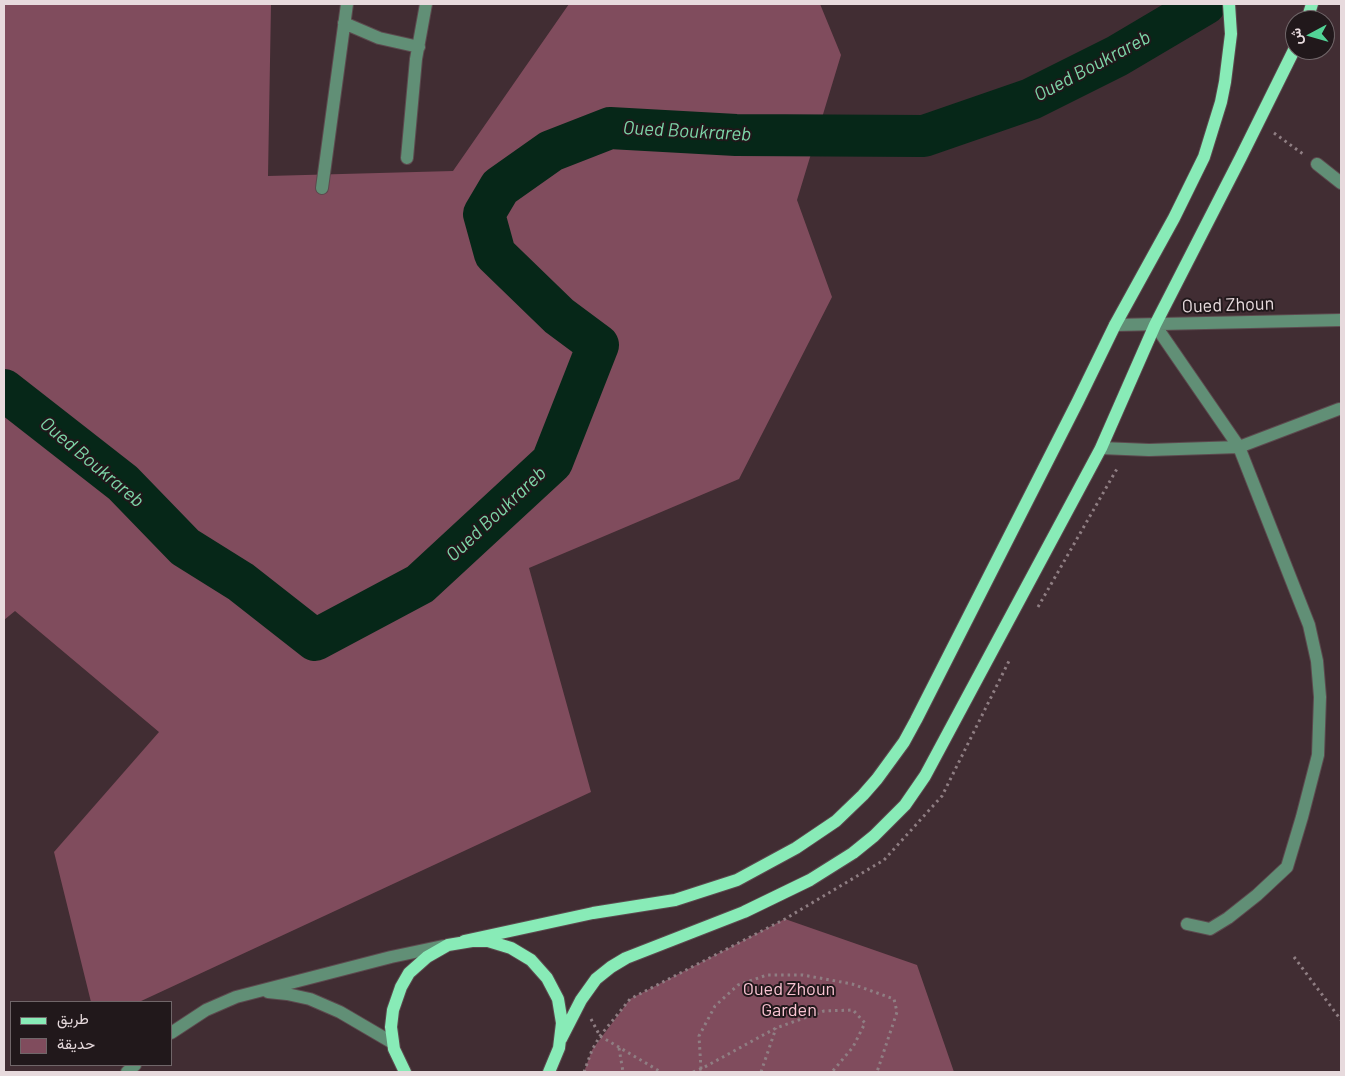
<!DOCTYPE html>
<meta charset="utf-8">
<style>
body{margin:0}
#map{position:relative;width:1345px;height:1076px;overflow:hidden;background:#412d33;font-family:Barlow,Vazirmatn,sans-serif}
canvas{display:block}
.frame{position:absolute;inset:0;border:5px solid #e7dadd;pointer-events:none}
.legend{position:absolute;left:10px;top:1001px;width:162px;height:65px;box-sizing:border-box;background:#21181b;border:1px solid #706669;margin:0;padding:6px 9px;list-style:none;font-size:15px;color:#e7dadd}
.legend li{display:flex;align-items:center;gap:10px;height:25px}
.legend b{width:25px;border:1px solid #706669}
.north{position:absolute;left:1285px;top:10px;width:50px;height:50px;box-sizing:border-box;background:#21181b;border:1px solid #706669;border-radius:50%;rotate:264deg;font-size:14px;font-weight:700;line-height:20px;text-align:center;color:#e7dadd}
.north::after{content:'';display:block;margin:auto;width:18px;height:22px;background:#52d397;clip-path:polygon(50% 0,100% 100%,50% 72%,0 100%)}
</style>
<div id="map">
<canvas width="1345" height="1076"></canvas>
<div class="frame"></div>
<ul class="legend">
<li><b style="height:6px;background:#88ebb7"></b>طريق</li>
<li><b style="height:14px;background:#804c5d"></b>حديقة</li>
</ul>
<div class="north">ش</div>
</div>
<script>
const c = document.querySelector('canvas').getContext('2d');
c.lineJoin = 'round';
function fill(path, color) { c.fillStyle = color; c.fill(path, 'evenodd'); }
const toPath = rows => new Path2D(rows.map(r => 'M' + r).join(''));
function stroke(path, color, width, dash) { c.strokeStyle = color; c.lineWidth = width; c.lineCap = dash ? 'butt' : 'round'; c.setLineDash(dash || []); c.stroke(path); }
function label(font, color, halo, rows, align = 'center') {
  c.font = font + ' Barlow,sans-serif'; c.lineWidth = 4; c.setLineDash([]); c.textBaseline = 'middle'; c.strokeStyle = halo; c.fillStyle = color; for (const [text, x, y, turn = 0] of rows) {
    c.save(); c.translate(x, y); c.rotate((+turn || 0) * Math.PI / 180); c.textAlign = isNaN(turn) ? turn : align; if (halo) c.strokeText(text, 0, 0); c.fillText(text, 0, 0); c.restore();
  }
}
const green = toPath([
 [4,4,271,4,268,176,453,171,569,4,820,4,841,55,797,200,832,297,739,479,529,568,591,792,139,1002,91,1002,54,852,159,732,15,611,4,620],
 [785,919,917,965,954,1072,584,1072,592,1050,630,999]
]);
const river = toPath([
 [4,390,123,483,185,547,241,582,315,640,420,584,552,462,598,345,559,316,495,254,484,214,500,187,551,151,610,128,736,135,924,136,1031,99,1117,56,1205,4]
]);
const path = toPath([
 [1274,133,1303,154],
 [1038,607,1118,467],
 [1294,957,1341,1020],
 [591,1019,600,1036,661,1072],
 [619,1048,623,1072],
 [701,1069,699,1036,715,1006,738,985,767,975,803,975,852,984,894,999,897,1012,877,1072],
 [584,1072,592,1050,600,1036,630,999,785,919,884,860,942,796,1009,661],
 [693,1072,701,1069,776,1028,824,1011,853,1010,865,1023,853,1047,832,1072],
 [761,1072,776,1028]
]);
const minor = toPath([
 [344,23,379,38,419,47],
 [407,158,416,59,426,4],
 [1317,164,1341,183],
 [322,188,347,4],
 [1115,325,1341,320],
 [1155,325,1239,447,1309,625,1317,661,1320,697,1318,755,1302,817,1287,867,1257,895,1228,918,1210,929,1187,924],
 [1101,448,1149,450,1239,447,1339,409],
 [268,992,287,994,310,999,340,1012,393,1043],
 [171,1033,206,1010,236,997,391,957,443,946],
 [127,1072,135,1065]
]);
const major = toPath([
 [1307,20,1312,4],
 [464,941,593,913,675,900,737,880,796,848,836,821,863,795,877,779,904,742,916,720,1078,401,1115,325,1174,218,1204,157,1221,102,1225,82,1231,34,1229,4],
 [561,1039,581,1000,596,979,611,967,626,958,744,912,810,880,853,853,874,836,905,805,925,776,1101,448,1155,325,1241,157,1295,48],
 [405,1072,394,1049,391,1027,393,1010,401,987,409,973,427,957,448,945,472,941,488,941,511,948,531,960,547,978,558,999,562,1023,559,1048,549,1072]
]);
const streetNames = [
 ["Oued Zhoun",1228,305,-2]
];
const parkNames = [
 ["Oued Zhoun",789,989],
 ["Garden",789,1010]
];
const waterNames = [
 ["Oued Boukrareb",1092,66,-28],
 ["Oued Boukrareb",687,131,3],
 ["Oued Boukrareb",92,462,40],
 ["Oued Boukrareb",496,514,-43]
];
fill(green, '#804c5d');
stroke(river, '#062718', 42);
stroke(minor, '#5c494e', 14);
stroke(major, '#5c494e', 14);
stroke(path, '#8f7e83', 3, [2.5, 4]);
stroke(minor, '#618f76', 12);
stroke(major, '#88ebb7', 12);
label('18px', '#e7dadd', '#21181b', streetNames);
label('18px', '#f9c3d2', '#21181b', parkNames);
label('italic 19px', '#7dd6a8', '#21181b', waterNames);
</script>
